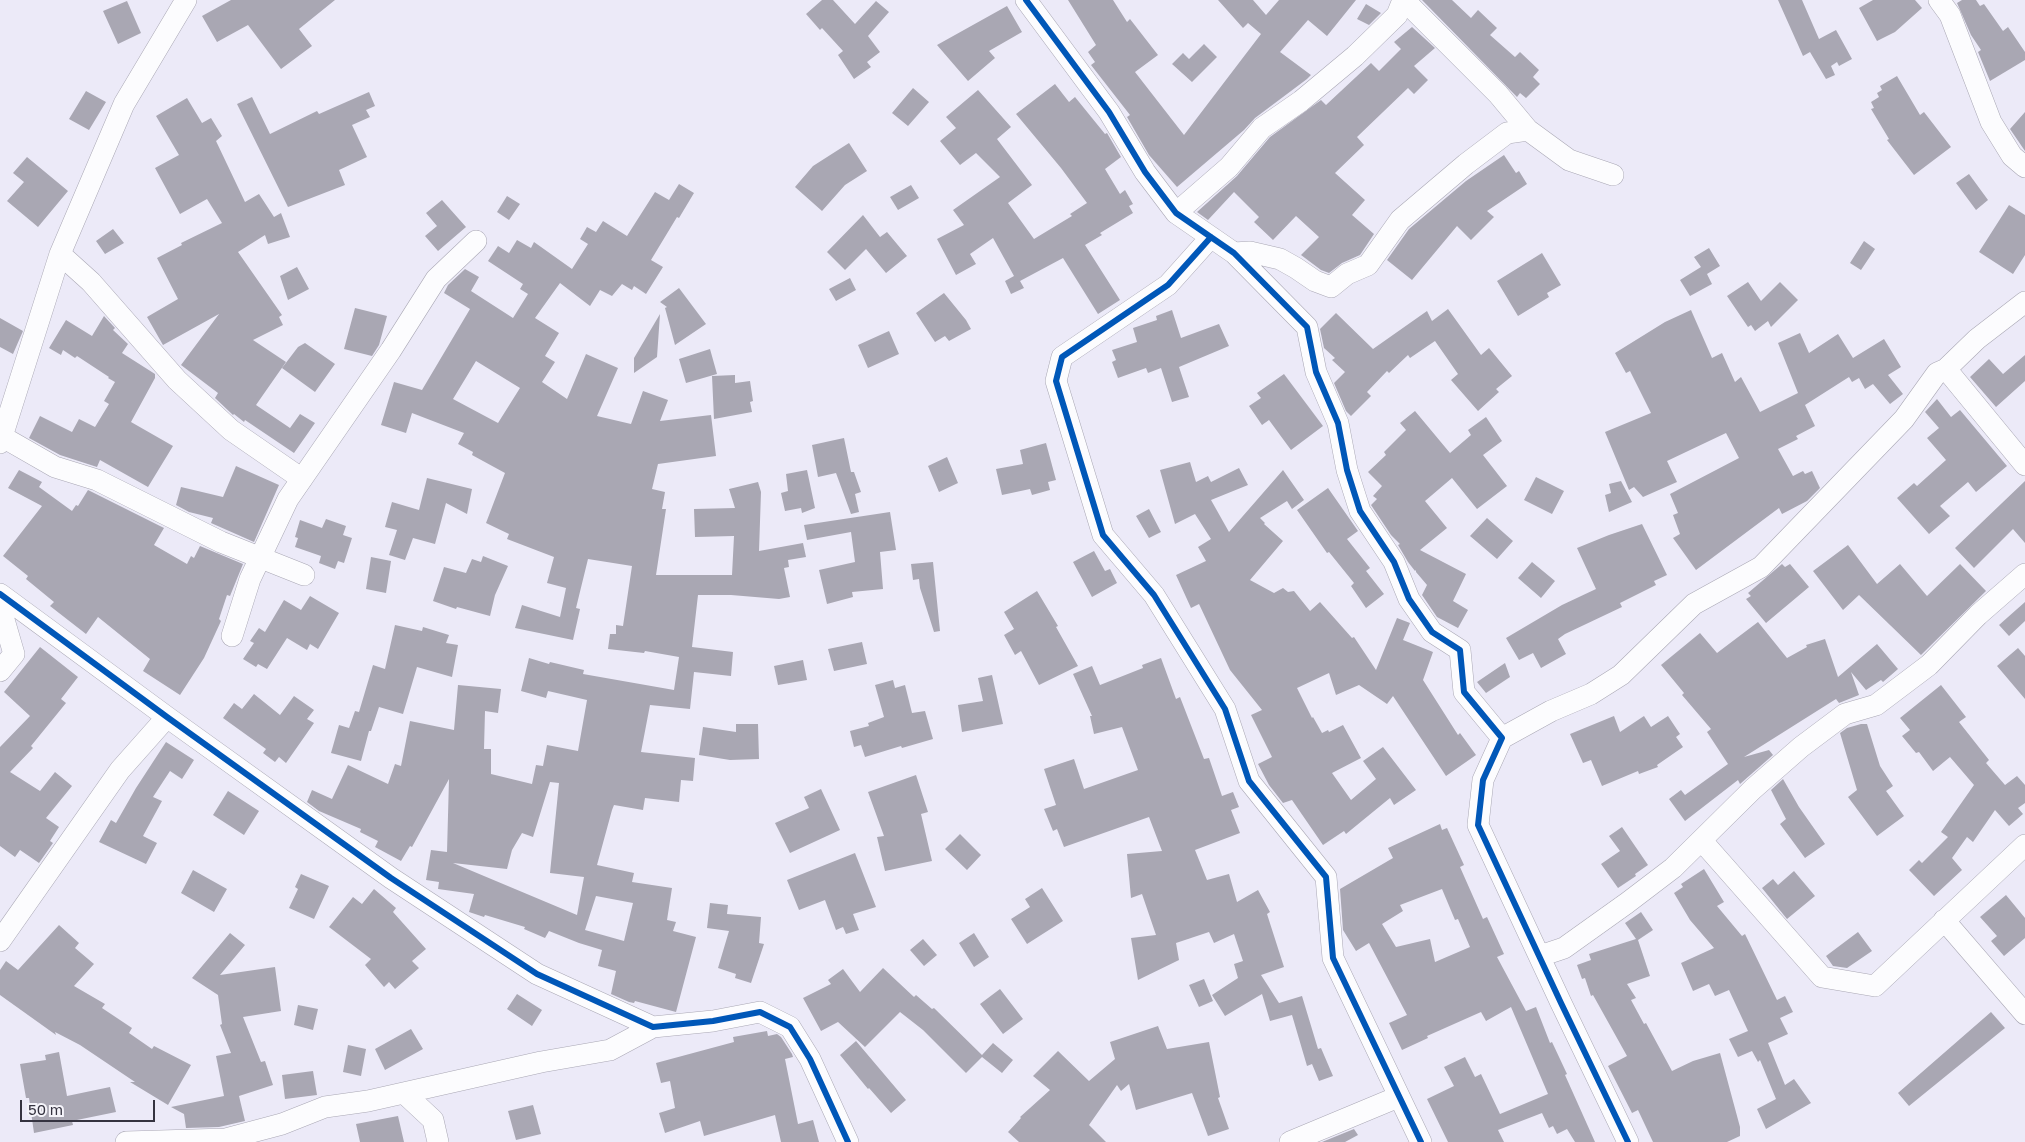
<!DOCTYPE html>
<style>
body{margin:0}
#map{position:relative;width:2025px;height:1142px;overflow:hidden;background:#eceaf8;font-family:"Golos Text",sans-serif}
canvas{display:block}
.scale{position:absolute;left:20px;top:1100px;width:135px;height:22px;box-sizing:border-box;border:2px solid #353340;border-top:0;padding-left:6px;font-size:15px;line-height:18px;white-space:nowrap;color:#353340;-webkit-text-stroke:4px #f5f4fa;paint-order:stroke}
</style>
<div id="map">
<canvas width="2025" height="1142"></canvas>
<div class="scale">50 m</div>
</div>
<script>
const c = document.querySelector('canvas').getContext('2d');
c.lineJoin = 'round';
function fill(path, color) { c.fillStyle = color; c.fill(path, 'evenodd'); }
const toPath = rows => new Path2D(rows.map(r => 'M' + r).join(''));
function stroke(path, color, width, dash) { c.strokeStyle = color; c.lineWidth = width; c.lineCap = dash ? 'butt' : 'round'; c.setLineDash(dash || []); c.stroke(path); }
const building = toPath([
 [231,0,335,0,299,29,312,46,281,69,248,25,217,42,202,16],
 [822,0,833,0,855,24,876,1,889,12,868,36,880,52,867,62,871,67,854,79,838,55,843,51,822,28,820,30,806,14],
 [1068,0,1113,0,1127,22,1130,19,1158,55,1135,72,1184,135,1261,34,1248,23,1243,28,1218,0,1253,0,1266,15,1279,0,1356,0,1327,36,1308,20,1280,52,1311,75,1307,79,1255,118,1244,130,1177,187,1149,155,1127,117,1130,115,1091,65,1095,62,1088,52,1096,45],
 [1422,0,1452,0,1471,18,1478,10,1497,28,1490,35,1515,57,1520,52,1539,70,1533,77,1540,84,1526,98,1520,93,1517,97],
 [1778,0,1802,0,1819,39,1836,30,1852,59,1839,66,1837,62,1831,66,1835,75,1826,79,1810,52,1803,56],
 [1873,0,1915,0,1922,8,1895,32,1877,41,1859,8],
 [1962,0,1976,0,1980,6,1984,4,2003,31,2008,27,2025,52,2025,60,1990,81,1978,52,1981,50,1971,35,1957,3],
 [127,1,141,33,118,44,103,11],
 [1366,4,1381,13,1369,25,1357,19],
 [1007,6,1022,32,989,51,995,58,968,81,937,45],
 [1412,27,1435,48,1414,66,1428,80,1414,94,1408,88,1357,137,1364,145,1335,173,1365,200,1352,215,1374,234,1360,255,1342,263,1329,273,1321,270,1301,255,1319,237,1296,216,1273,240,1254,222,1259,217,1234,192,1208,220,1197,212,1237,176,1270,137,1321,100,1326,105,1371,63,1379,71,1401,49,1394,42],
 [1204,44,1217,57,1192,82,1172,64,1183,53,1189,59],
 [1897,76,1920,115,1924,112,1951,147,1914,175,1887,140,1889,139,1871,109,1874,108,1871,102,1879,97,1877,93,1882,90,1880,86],
 [1055,84,1069,102,1075,97,1105,134,1107,133,1121,157,1105,169,1120,194,1125,190,1133,204,1129,206,1133,213,1100,233,1102,235,1085,245,1120,300,1098,314,1063,258,1020,281,1024,288,1011,294,1005,281,1014,276,993,238,970,254,976,264,956,275,937,239,964,225,953,210,1000,177,976,153,960,165,940,141,956,128,946,117,978,90,1011,127,997,139,1032,185,1008,203,1034,239,1072,216,1070,214,1087,203,1061,168,1016,114],
 [913,88,929,102,908,126,892,113],
 [86,91,106,102,89,130,69,119],
 [369,92,375,106,366,110,370,117,352,125,367,157,339,170,345,185,288,207,237,104,252,97,270,134,317,111,319,114],
 [187,98,202,123,211,118,222,136,216,141,245,202,259,194,274,217,281,213,290,237,268,244,265,235,238,252,282,315,279,317,283,325,253,340,286,362,256,405,290,428,300,414,315,423,294,453,245,420,244,422,234,414,233,415,215,398,218,393,181,365,219,314,163,345,147,317,178,299,157,258,182,245,181,243,222,223,207,199,180,214,155,168,179,155,156,116],
 [2025,112,2025,151,2010,129],
 [849,143,867,171,845,185,822,211,795,187,813,166],
 [1504,155,1516,173,1519,171,1527,184,1487,211,1494,217,1471,240,1457,226,1412,280,1387,260,1409,229,1466,181],
 [27,157,68,191,38,227,7,201,24,182,13,173],
 [1969,174,1988,200,1976,210,1956,183],
 [679,184,694,193,679,218,677,217,651,260,663,267,646,294,634,286,632,290,622,284,612,296,600,290,590,306,560,283,535,318,559,333,545,356,555,362,542,382,567,399,586,354,618,368,597,416,631,424,643,391,668,400,660,421,711,415,716,456,658,464,652,489,665,492,662,509,666,509,656,575,732,575,734,536,695,537,694,509,735,508,729,489,758,482,761,492,759,551,803,543,806,557,788,560,789,567,784,568,790,597,779,599,731,595,698,595,692,647,733,652,731,676,694,672,690,709,650,705,641,752,695,758,693,781,681,780,679,802,645,798,643,810,614,805,612,810,597,865,634,873,632,882,672,888,667,920,676,922,673,931,696,937,676,1012,635,1001,634,1003,629,1002,611,994,616,971,598,966,602,950,579,943,549,931,545,938,524,929,525,927,485,915,484,917,469,912,474,894,438,889,439,882,426,880,431,850,447,852,449,779,412,847,410,846,401,861,375,847,378,841,360,832,361,829,319,811,307,802,312,790,332,799,348,765,388,784,395,764,401,766,410,721,454,730,458,685,501,689,498,713,485,711,484,749,491,749,491,774,532,784,536,765,543,766,547,745,578,751,587,700,548,691,546,698,521,691,529,658,549,664,550,662,584,670,583,674,674,690,679,657,645,651,644,653,608,649,610,634,616,634,616,625,623,626,632,566,588,559,576,608,580,609,573,640,515,628,522,605,560,617,566,588,547,583,554,557,507,539,509,534,486,523,505,473,472,455,473,452,458,444,464,433,412,413,406,433,381,425,394,382,422,390,470,309,444,293,448,285,465,269,479,277,471,291,513,318,528,294,520,289,523,284,488,261,498,246,509,253,517,240,531,248,534,242,572,269,588,244,580,239,587,227,596,232,603,221,627,236,655,192,669,200],
 [476,361,520,388,498,423,453,399],
 [550,782,559,783,550,873,584,877,577,915,453,863,507,869,512,850,522,833,533,837],
 [596,896,633,903,624,941,585,930],
 [911,185,919,198,898,210,890,197],
 [507,196,520,204,509,220,497,212],
 [442,200,466,227,438,251,425,236,437,226,426,213],
 [2009,205,2025,215,2025,255,2013,274,1979,252],
 [863,215,880,237,887,232,907,256,886,273,866,249,845,270,827,252],
 [113,229,124,243,105,254,96,241],
 [1864,241,1875,249,1861,270,1850,263],
 [1709,248,1720,266,1707,274,1712,284,1690,296,1680,280,1701,267,1694,257],
 [1542,253,1561,285,1547,293,1549,297,1518,316,1497,281],
 [297,267,309,289,288,300,280,276],
 [850,278,856,290,836,301,829,289],
 [1748,282,1761,301,1780,282,1798,300,1771,327,1768,321,1755,331,1751,325,1748,327,1727,296],
 [679,288,706,324,675,345,665,308,667,307,660,302],
 [944,293,966,320,971,329,949,341,945,336,935,342,916,313],
 [355,308,387,316,379,345,372,356,344,349],
 [1448,309,1481,355,1489,348,1512,376,1496,389,1499,392,1478,411,1451,380,1458,374,1435,341,1410,358,1408,355,1389,373,1387,371,1367,392,1371,396,1351,416,1346,411,1334,383,1345,372,1332,360,1335,358,1324,348,1320,329,1336,313,1373,349,1427,311,1432,321],
 [1172,310,1181,338,1219,324,1229,346,1179,367,1189,397,1172,402,1161,368,1148,373,1146,368,1118,378,1112,362,1116,360,1112,350,1137,342,1133,328,1157,320,1156,316],
 [1691,310,1712,358,1722,353,1735,382,1741,377,1760,412,1798,393,1778,343,1800,333,1809,353,1838,334,1853,358,1884,339,1901,367,1888,375,1903,394,1890,404,1873,384,1865,389,1859,378,1852,382,1849,377,1805,405,1815,426,1796,436,1798,439,1778,449,1793,476,1803,471,1805,474,1812,471,1820,488,1807,501,1782,514,1779,508,1696,570,1673,538,1680,534,1673,515,1678,513,1670,494,1739,458,1726,433,1667,461,1677,482,1643,497,1634,487,1629,490,1605,432,1651,413,1630,371,1626,373,1615,353,1665,322],
 [660,314,657,357,634,373,634,358],
 [104,316,115,328,113,330,128,344,122,353,155,374,155,378,131,422,173,446,148,487,100,460,97,467,60,455,29,438,40,416,72,432,79,419,95,427,109,404,104,401,115,382,108,378,109,377,77,356,75,358,63,350,61,355,49,348,66,320,92,336],
 [0,318,23,331,13,354,0,347],
 [889,331,899,354,868,368,858,345],
 [305,343,335,364,315,392,282,368,298,347],
 [710,349,717,374,686,383,679,359],
 [2025,355,2025,381,1996,407,1970,377,1989,359,2003,374],
 [1284,374,1323,426,1291,450,1269,420,1262,425,1249,406,1261,398,1257,393],
 [735,375,735,383,750,381,753,401,750,402,752,412,714,419,712,376],
 [1937,399,1951,417,1960,410,2007,466,1976,492,1968,482,1940,506,1950,516,1929,534,1897,498,1914,483,1917,486,1946,460,1927,438,1939,428,1925,412],
 [1415,411,1450,453,1471,435,1468,430,1486,417,1502,441,1483,455,1507,486,1477,509,1452,478,1425,501,1447,528,1420,550,1466,574,1453,601,1468,610,1458,628,1437,617,1422,595,1427,585,1416,572,1416,570,1415,571,1408,562,1398,545,1400,544,1391,535,1371,505,1377,499,1373,496,1382,486,1368,472,1386,455,1384,452,1406,430,1400,423],
 [844,438,851,472,854,472,861,492,855,494,859,512,851,514,836,473,818,477,812,445],
 [1046,443,1056,480,1048,482,1050,490,1032,495,1030,489,1002,495,996,469,1023,464,1020,450],
 [947,457,958,483,939,492,928,466],
 [1190,462,1196,482,1208,476,1211,482,1239,468,1248,485,1211,500,1229,532,1283,470,1304,500,1292,509,1287,501,1260,518,1265,523,1264,524,1283,541,1250,580,1274,593,1283,588,1288,592,1294,591,1310,611,1320,602,1352,638,1354,637,1376,670,1397,618,1410,623,1403,640,1433,652,1423,680,1458,735,1460,733,1476,755,1446,776,1393,696,1387,704,1359,685,1336,695,1329,673,1297,688,1312,718,1313,717,1322,733,1328,730,1329,732,1343,725,1361,758,1332,773,1351,800,1376,779,1363,761,1383,747,1416,790,1394,805,1390,798,1346,834,1344,831,1323,845,1292,800,1283,803,1269,785,1258,764,1272,757,1251,715,1262,710,1230,670,1199,604,1191,608,1176,575,1206,561,1198,547,1211,539,1195,514,1175,524,1160,470],
 [236,466,279,485,254,542,211,523,213,518,189,512,176,505,181,487,223,497],
 [19,470,42,482,39,487,72,511,76,505,78,506,88,490,164,528,154,545,187,564,191,556,194,558,200,546,243,564,230,596,227,595,219,619,221,621,204,658,180,695,143,671,150,659,98,617,86,634,50,606,54,602,26,579,28,576,3,556,42,506,8,488],
 [807,470,815,508,802,513,801,508,785,511,781,493,788,491,786,474],
 [1536,477,1564,491,1552,514,1524,500],
 [427,478,472,489,467,514,446,503,435,544,413,538,405,560,389,555,397,530,385,527,392,502,419,510],
 [1621,481,1632,502,1609,512,1605,495,1611,493,1609,484],
 [2025,481,2025,543,2013,529,1974,568,1955,548],
 [1328,488,1358,531,1347,539,1370,568,1366,571,1384,594,1366,608,1351,586,1354,583,1329,552,1327,553,1297,510],
 [1149,509,1161,532,1149,538,1136,516],
 [890,512,896,550,880,552,883,589,852,592,853,597,827,604,819,570,855,562,851,532,807,540,804,525],
 [1487,518,1513,541,1497,559,1470,536],
 [326,519,346,526,343,535,352,538,344,563,338,561,335,569,319,563,321,556,295,547,298,538,295,537,300,520,322,528],
 [1642,524,1667,575,1654,581,1656,585,1620,603,1622,607,1565,634,1558,639,1566,654,1541,668,1533,653,1519,660,1506,638,1562,605,1596,589,1577,548,1609,535],
 [1848,545,1877,584,1900,564,1927,596,1960,564,1986,591,1921,655,1859,595,1843,610,1813,571],
 [1094,551,1105,571,1110,569,1117,583,1092,597,1073,562],
 [483,556,508,566,495,595,490,616,457,607,456,609,433,601,444,567,466,573,472,559,481,562],
 [371,557,391,561,386,593,366,589],
 [933,562,940,631,934,632,920,588,919,579,913,580,911,564],
 [1532,562,1555,581,1541,598,1518,578],
 [1782,564,1785,567,1790,564,1809,587,1766,623,1746,599,1751,596,1748,593],
 [1037,591,1058,626,1056,627,1078,666,1039,685,1021,651,1015,655,1004,635,1014,629,1004,612],
 [310,596,339,613,318,649,310,644,307,650,287,638,267,669,258,664,256,667,243,659,254,643,250,641,259,628,265,632,284,600,301,610],
 [2025,602,2025,621,2009,636,1999,625],
 [1758,622,1787,658,1807,647,1806,645,1825,639,1838,677,1877,644,1898,669,1883,682,1881,680,1866,690,1851,672,1859,695,1839,703,1836,699,1744,757,1769,750,1773,755,1740,784,1738,780,1685,821,1669,799,1681,790,1685,795,1728,764,1707,732,1711,729,1682,695,1684,693,1661,665,1700,633,1717,653],
 [395,625,422,631,423,627,449,635,446,643,458,645,452,677,417,667,403,714,379,707,371,731,369,731,361,761,331,753,339,725,349,728,355,711,359,712,373,665,385,669],
 [862,642,867,664,834,671,828,649],
 [40,647,78,677,61,699,66,703,31,746,33,748,10,772,40,791,55,772,72,786,46,818,59,827,50,841,53,843,39,863,20,850,15,857,0,846,0,747,30,716,4,692],
 [2018,648,2025,656,2025,699,1997,666],
 [1161,658,1176,699,1180,697,1204,759,1209,758,1222,796,1233,792,1239,807,1231,810,1240,833,1195,850,1207,880,1229,874,1237,902,1258,890,1270,912,1267,914,1284,967,1261,975,1279,1003,1302,996,1318,1049,1321,1048,1333,1076,1319,1081,1312,1064,1307,1066,1292,1015,1270,1021,1262,994,1225,1016,1212,995,1238,978,1234,964,1243,961,1234,934,1214,943,1209,932,1176,943,1179,960,1138,980,1131,938,1156,935,1142,894,1131,898,1127,854,1162,851,1149,817,1064,847,1057,829,1053,831,1044,809,1056,805,1044,769,1074,759,1084,789,1138,770,1122,727,1094,734,1090,716,1092,716,1073,674,1092,666,1100,685,1143,668,1142,665],
 [803,660,807,680,778,685,774,666],
 [1505,663,1510,677,1486,693,1477,682],
 [992,675,1003,724,962,732,958,705,983,701,978,678],
 [893,680,895,688,905,685,912,713,925,711,933,739,902,748,901,746,865,757,861,745,854,747,850,731,869,726,868,723,884,717,875,685],
 [1941,685,1966,717,1959,722,1989,760,1986,763,2005,785,2017,776,2025,785,2025,803,2018,808,2023,814,2009,826,1995,810,1973,842,1967,837,1952,858,1962,870,1934,896,1909,870,1919,860,1922,863,1948,837,1941,832,1974,785,1950,757,1933,771,1919,752,1916,753,1902,736,1910,730,1900,718],
 [254,694,280,715,294,696,314,710,307,719,314,723,286,763,279,757,275,762,263,753,266,749,223,718,234,703,242,709],
 [1614,716,1620,732,1644,716,1651,727,1668,716,1680,734,1676,737,1683,747,1657,765,1658,767,1639,774,1638,771,1602,786,1591,760,1583,763,1570,734],
 [736,724,758,724,759,759,730,760,699,755,703,727,736,732],
 [1861,724,1867,724,1880,766,1893,786,1886,791,1904,816,1877,836,1848,797,1857,790,1840,733,1847,728],
 [166,742,194,760,182,779,170,771,153,797,162,801,143,836,157,843,146,864,99,842,111,820,116,823,136,788],
 [916,775,928,812,921,814,932,861,885,871,877,837,884,836,868,792],
 [1783,779,1799,807,1825,844,1805,858,1780,824,1786,819,1771,790],
 [821,789,840,830,790,853,775,823,809,808,804,797],
 [228,791,259,811,244,835,213,815],
 [1440,824,1442,830,1447,828,1464,865,1460,867,1483,919,1487,917,1504,954,1497,957,1526,1011,1536,1007,1550,1043,1552,1042,1567,1074,1565,1075,1595,1142,1575,1142,1567,1129,1557,1134,1553,1126,1549,1128,1542,1113,1498,1130,1504,1142,1448,1142,1427,1099,1454,1086,1444,1067,1465,1057,1475,1077,1481,1074,1500,1114,1548,1094,1511,1007,1486,1021,1481,1012,1427,1036,1428,1038,1402,1050,1389,1023,1407,1015,1369,943,1356,951,1343,930,1340,889,1393,858,1388,848],
 [1442,889,1455,920,1458,919,1470,947,1435,962,1430,939,1396,947,1382,924,1403,911,1400,905],
 [1622,827,1648,865,1635,874,1636,876,1618,888,1601,864,1620,851,1609,836],
 [960,834,981,855,967,870,945,849],
 [855,853,876,907,853,914,859,930,846,934,843,927,836,930,825,900,799,910,787,880],
 [1704,869,1724,902,1717,906,1742,936,1745,934,1777,1000,1785,996,1793,1012,1780,1018,1788,1034,1768,1043,1785,1085,1794,1079,1811,1103,1766,1129,1757,1109,1776,1099,1760,1060,1758,1062,1752,1051,1738,1057,1729,1039,1748,1031,1729,990,1715,996,1709,984,1693,991,1681,963,1714,948,1690,920,1674,893,1683,887,1681,884],
 [193,870,227,889,214,912,181,893],
 [1794,871,1815,896,1787,919,1762,888,1773,879,1778,885],
 [301,874,329,886,314,919,289,908,298,889,295,887],
 [1042,888,1063,921,1027,944,1011,919,1030,907,1025,899],
 [374,889,396,908,393,912,426,949,412,961,419,968,395,989,389,982,384,987,365,965,371,959,329,927,353,897,362,904],
 [2006,895,2025,918,2025,938,2004,956,1991,941,1997,936,1980,917],
 [710,903,728,905,727,914,761,917,759,943,764,944,751,983,735,978,736,974,718,968,729,931,707,928],
 [1641,912,1653,930,1638,940,1650,976,1627,984,1636,998,1631,1000,1644,1024,1646,1023,1672,1071,1693,1061,1720,1053,1740,1127,1740,1136,1727,1142,1653,1142,1638,1110,1632,1113,1608,1066,1627,1056,1593,995,1591,996,1585,978,1582,979,1577,965,1591,960,1589,954,1636,939,1625,923],
 [59,925,79,943,75,948,94,964,74,986,105,1004,102,1008,132,1028,129,1033,152,1049,154,1046,191,1065,168,1105,130,1082,135,1082,80,1045,55,1032,56,1035,0,995,0,970,6,961,18,970],
 [1858,932,1872,951,1847,968,1833,966,1826,956],
 [230,933,245,945,220,975,275,967,281,1011,243,1017,261,1062,265,1061,273,1085,239,1096,245,1121,219,1127,186,1128,184,1114,171,1107,224,1096,216,1056,231,1053,220,1025,222,1024,218,995,192,978],
 [974,933,989,957,974,967,959,943],
 [923,939,937,955,924,966,910,950],
 [883,968,914,997,916,995,932,1009,934,1008,982,1055,993,1043,1013,1060,1002,1073,982,1057,966,1073,923,1030,900,1012,865,1047,838,1022,821,1031,803,998,831,984,828,980,843,969,860,992],
 [1204,979,1213,1001,1199,1007,1189,985],
 [1000,989,1023,1019,1003,1034,980,1004],
 [517,994,542,1010,532,1026,507,1009],
 [298,1005,318,1009,313,1030,294,1025],
 [1991,1012,2005,1028,1909,1106,1898,1093],
 [1158,1026,1167,1049,1209,1042,1220,1097,1218,1098,1229,1129,1208,1136,1192,1093,1136,1110,1129,1084,1121,1091,1117,1085,1089,1125,1106,1142,1019,1142,1008,1132,1021,1118,1020,1117,1050,1090,1033,1076,1058,1051,1089,1081,1115,1059,1110,1042],
 [411,1029,423,1049,385,1070,375,1049],
 [767,1031,768,1036,777,1034,781,1037,792,1054,793,1057,785,1059,798,1124,813,1120,819,1142,781,1142,775,1115,704,1136,700,1121,665,1133,659,1113,675,1108,670,1081,661,1083,656,1063,734,1042,733,1037],
 [856,1041,906,1100,891,1113,869,1088,868,1089,840,1055],
 [348,1045,366,1049,361,1076,343,1072],
 [59,1052,67,1096,110,1087,116,1112,72,1121,73,1125,34,1133,29,1098,26,1098,20,1064,46,1060,45,1055],
 [313,1071,317,1095,285,1099,282,1075],
 [533,1105,541,1134,516,1140,508,1111],
 [398,1116,404,1142,360,1142,356,1124],
 [1354,1129,1358,1135,1345,1142,1322,1142]
]);
const street = toPath([
 [1026,0,1109,112,1145,172,1176,213,1234,253,1307,327,1316,372,1338,423,1347,470,1360,511,1394,562,1409,599,1432,632,1460,650,1464,692,1502,738,1483,780,1478,825,1561,1003,1628,1142],
 [1404,0,1498,94,1528,130],
 [1939,0,1950,15,1991,122,2012,156,2025,167],
 [1176,213,1229,167,1262,128,1301,101,1355,56,1397,15,1403,0],
 [1211,237,1168,285,1062,357,1056,381,1103,535,1154,595,1225,709,1249,781,1326,877,1333,958,1421,1142],
 [1234,253,1250,252,1280,259,1296,268,1315,281,1331,287,1347,274,1368,265,1400,220,1466,164,1507,133,1528,130,1569,160,1613,175],
 [60,254,91,282,177,380,231,430,302,479],
 [1946,369,2025,465],
 [1,436,55,467,97,480,221,542,304,575],
 [0,443,60,254,124,104,186,0],
 [0,594,167,717,391,878,537,974,653,1027,713,1021,760,1012,790,1027,810,1059,848,1142],
 [0,606,14,654,0,671],
 [232,636,250,579,288,499,391,350,436,279,476,241],
 [1502,738,1551,711,1591,694,1621,675,1694,604,1761,567,1904,419,1937,373,1946,369,1977,339,2025,302],
 [1702,841,1822,977,1875,986,2025,845],
 [1944,920,2025,1014],
 [0,941,120,770,167,717],
 [1540,956,1564,948,1627,903,1673,868,1753,789,1801,747,1845,714,1876,705,1929,665,1978,615,2025,574],
 [404,1093,433,1120,438,1142],
 [126,1142,226,1139,282,1124,325,1107,368,1101,541,1062,610,1050,653,1027],
 [1290,1142,1398,1097]
]);
const cycleway = toPath([
 [1026,0,1109,112,1145,172,1176,213,1234,253,1307,327,1316,372,1338,423,1347,470,1360,511,1394,562,1409,599,1432,632,1460,650,1464,692,1502,738,1483,780,1478,825,1561,1003,1628,1142],
 [1211,237,1168,285,1062,357,1056,381,1103,535,1154,595,1225,709,1249,781,1326,877,1333,958,1421,1142],
 [0,594,167,717,391,878,537,974,653,1027,713,1021,760,1012,790,1027,810,1059,848,1142]
]);
fill(building, '#a9a7b3');
stroke(street, '#a9a7b4', 22);
stroke(street, '#fcfcfe', 21);
stroke(cycleway, '#0057b8', 6);
</script>
